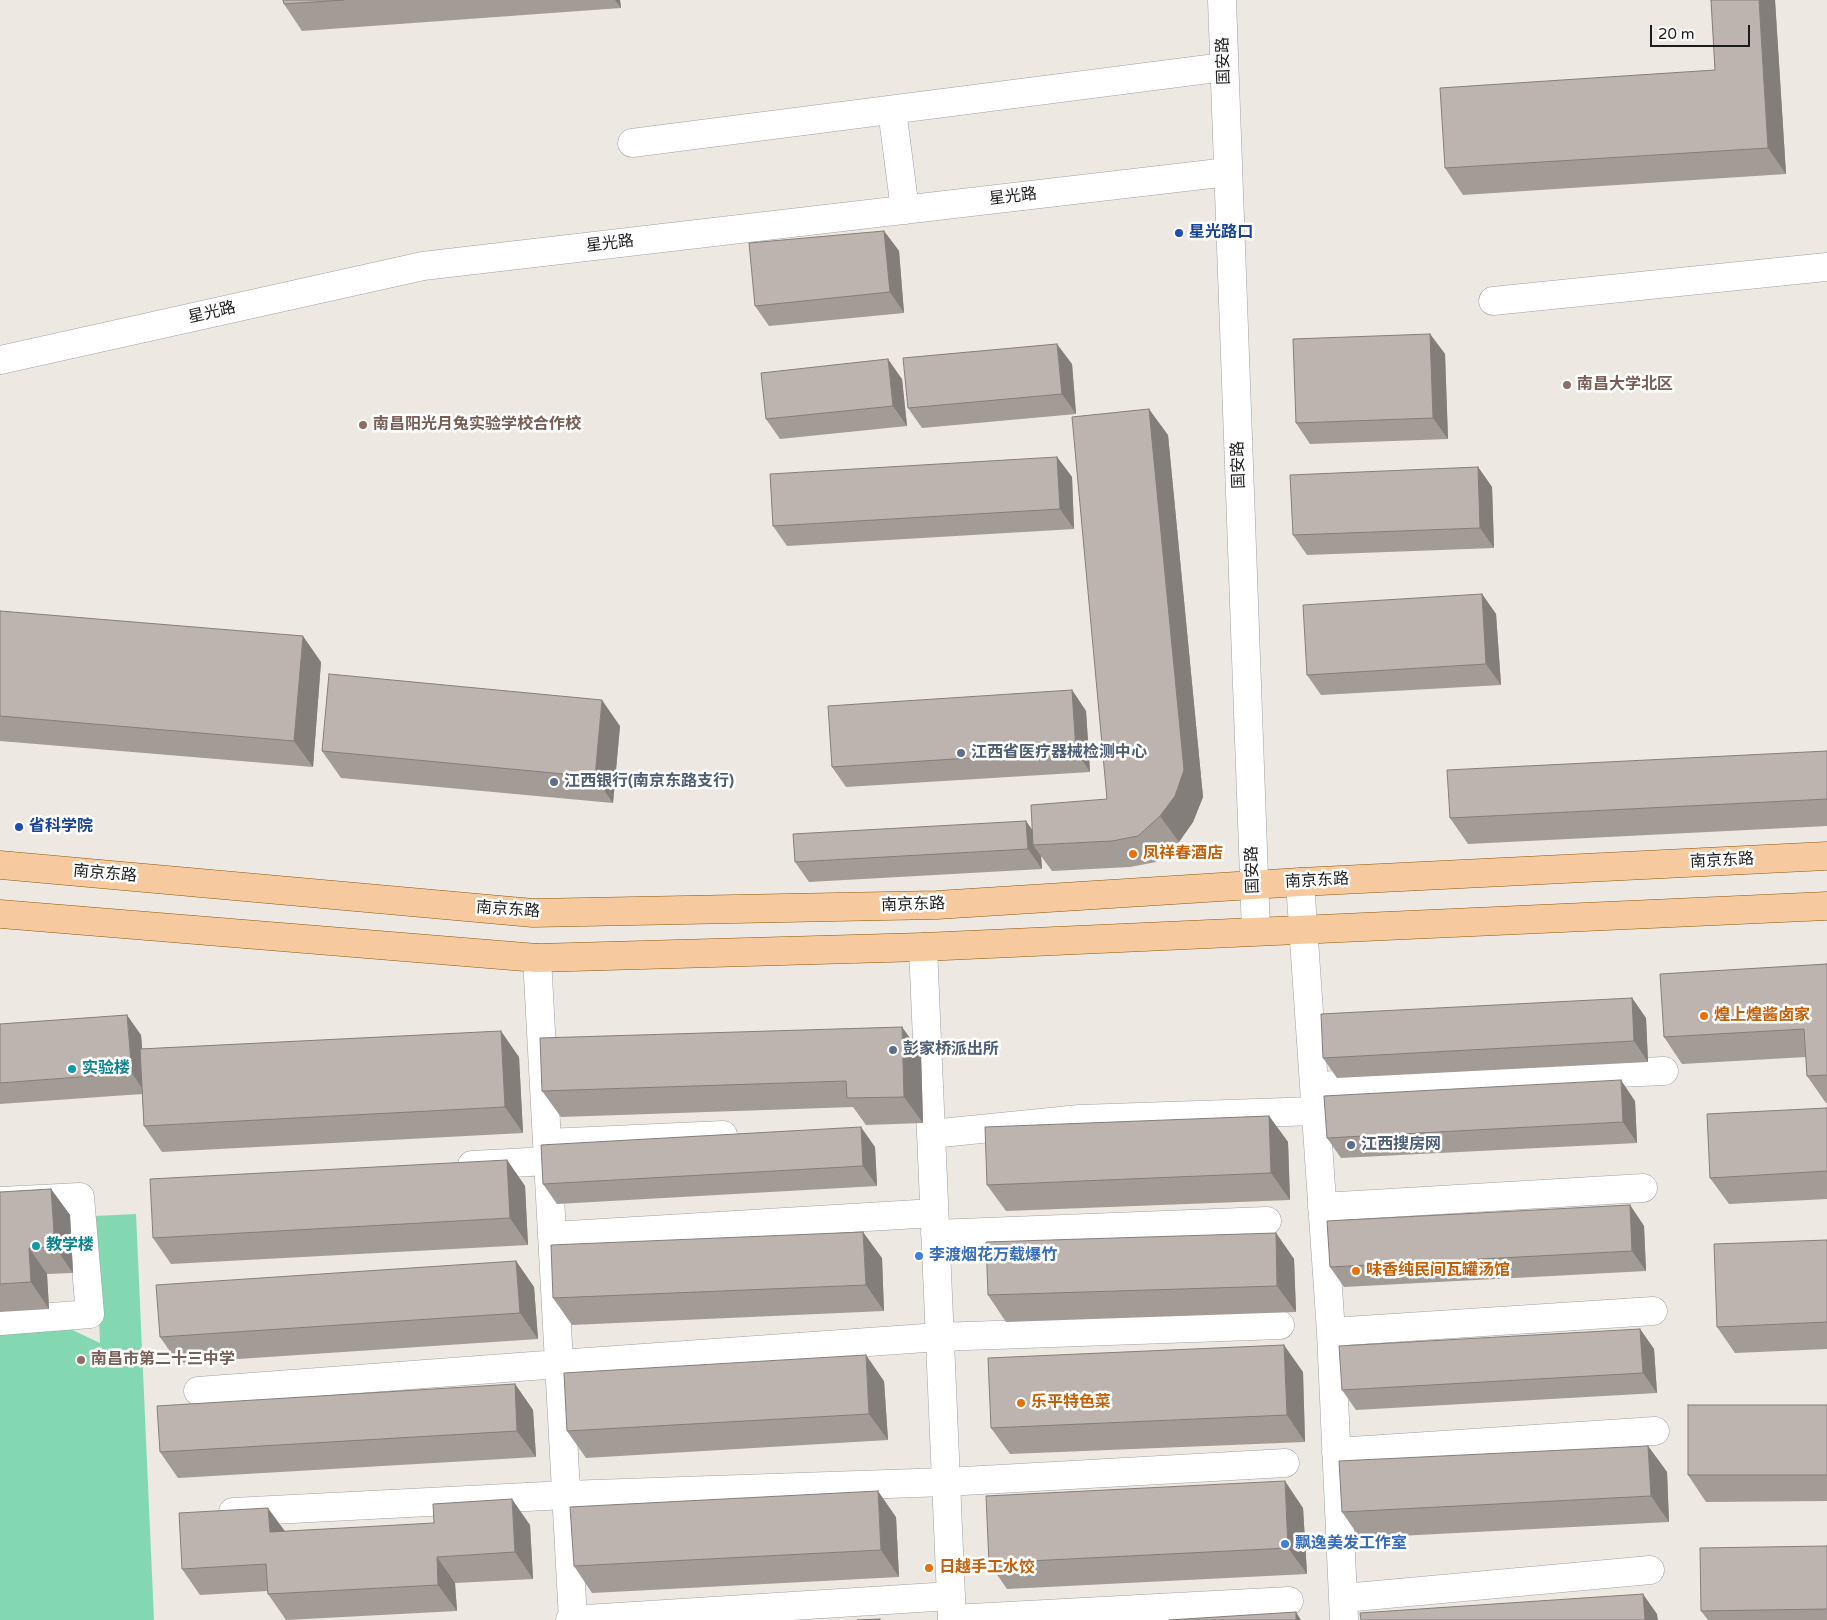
<!DOCTYPE html>
<meta charset="utf-8">
<style>
body{margin:0}
#map{position:relative;width:1827px;height:1620px;overflow:hidden;background:#ede8e2;font-family:"Varela Round",sans-serif}
canvas{display:block}
.scale{position:absolute;left:1650px;top:25px;width:100px;height:22px;box-sizing:border-box;border:2px solid #1c1c1c;border-top:0;padding-left:6px;font-size:15px;line-height:18px;white-space:nowrap;color:#1c1c1c;-webkit-text-stroke:4px #fff;paint-order:stroke}
</style>
<div id="map">
<canvas width="1827" height="1620"></canvas>
<div class="scale">20 m</div>
</div>
<script>
const c = document.querySelector('canvas').getContext('2d');
c.lineJoin = 'round';
function fill(path, color) { c.fillStyle = color; c.fill(path, 'evenodd'); }
const toPath = rows => new Path2D(rows.map(r => 'M' + r).join(''));
function stroke(path, color, width, dash) { c.strokeStyle = color; c.lineWidth = width; c.lineCap = dash ? 'butt' : 'round'; c.setLineDash(dash || []); c.stroke(path); }
function label(font, color, halo, rows, align = 'center') {
  c.font = font + ' "Varela Round","Noto Sans SC",sans-serif'; c.lineWidth = 5; c.setLineDash([]); c.textBaseline = 'middle'; c.strokeStyle = halo; c.fillStyle = color; for (const [text, x, y, turn = 0] of rows) {
    c.save(); c.translate(x, y); c.rotate((+turn || 0) * Math.PI / 180); c.textAlign = isNaN(turn) ? turn : align; if (halo) c.strokeText(text, 0, 0); c.fillText(text, 0, 0); c.restore();
  }
}
const pitch = toPath([
 [136,1214,154,1620,0,1620,0,1332,62,1325,100,1343,95,1216]
]);
const minor = toPath([
 [1222,0,1256,931],
 [892,110,905,210],
 [632,143,1224,67],
 [1493,301,1827,267],
 [0,360,423,266,1228,172],
 [1300,882,1331,1332,1344,1620],
 [923,947,952,1620],
 [537,958,573,1620],
 [1314,1086,1664,1071],
 [931,1134,1080,1119,1316,1111],
 [547,1143,723,1135],
 [472,1165,548,1161],
 [0,1201,80,1197,90,1314,0,1321],
 [1322,1207,1643,1188],
 [935,1234,1267,1221],
 [552,1236,934,1213],
 [1331,1332,1653,1311],
 [198,1391,559,1364,939,1337,1280,1325],
 [1336,1452,1655,1431],
 [233,1512,566,1495,946,1482,1285,1463],
 [1344,1598,1650,1570],
 [952,1619,1289,1601],
 [570,1620,951,1596]
]);
const major = toPath([
 [0,865,533,913,937,905,1300,882,1827,856],
 [0,914,537,958,923,947,1827,906]
]);
const wall = toPath([
 [283,0,620,0,621,8,302,31,284,4],
 [1711,0,1775,0,1786,174,1463,195,1445,168,1715,70],
 [884,231,899,251,904,313,769,326,755,306],
 [1430,334,1445,354,1448,439,1310,444,1296,423],
 [1072,364,1076,414,922,428,908,408],
 [902,379,907,426,780,439,766,419],
 [1168,435,1203,797,1193,822,1179,842,1156,862,1130,867,1052,871,1041,856,1042,869,809,882,795,862,1026,821,1032,830,1107,799],
 [1057,457,1072,477,1074,529,787,546,773,526],
 [1478,467,1492,487,1494,548,1307,555,1293,535],
 [1482,594,1496,614,1501,685,1321,695,1307,675],
 [0,611,321,662,313,767,0,741],
 [1072,690,1086,711,1090,772,846,787,832,767],
 [620,726,613,803,341,778,322,751],
 [1827,751,1827,826,1468,844,1450,818],
 [1827,964,1827,1103,1826,1103,1807,1076,1806,1057,1682,1064,1664,1037],
 [1632,998,1646,1018,1648,1062,1337,1078,1323,1058],
 [0,1024,141,1035,142,1049,519,1057,523,1133,162,1152,144,1126,142,1094,0,1104],
 [921,1053,923,1123,866,1125,853,1107,561,1117,542,1091],
 [1635,1101,1637,1143,1341,1158,1327,1138],
 [1827,1108,1827,1199,1729,1204,1710,1178],
 [1269,1116,1288,1142,1290,1200,1006,1211,987,1185],
 [875,1147,877,1186,557,1204,543,1184],
 [507,1160,525,1186,528,1245,171,1264,153,1238],
 [51,1189,70,1215,73,1273,47,1274,49,1309,0,1312,0,1192],
 [1630,1205,1644,1226,1646,1271,1344,1287,1330,1267],
 [1276,1233,1294,1259,1296,1312,1006,1322,988,1295],
 [1827,1240,1827,1349,1735,1353,1717,1327],
 [882,1258,884,1311,572,1325,553,1298],
 [516,1261,534,1287,538,1339,178,1363,160,1337],
 [1640,1329,1654,1349,1657,1393,1356,1410,1342,1390],
 [1303,1372,1305,1442,1010,1454,991,1428],
 [884,1381,888,1440,586,1458,567,1431],
 [515,1384,533,1410,536,1457,178,1478,160,1452],
 [1827,1405,1827,1501,1706,1502,1688,1475],
 [1648,1446,1667,1472,1669,1522,1360,1538,1342,1512],
 [1303,1508,1307,1574,1007,1589,989,1563],
 [896,1517,899,1577,592,1593,574,1566],
 [530,1525,533,1579,455,1583,457,1611,286,1620,268,1594,267,1591,200,1595,182,1569,284,1531],
 [1827,1546,1827,1620,1708,1620,1701,1611]
]);
const shadedWall = toPath([
 [615,0,620,0,621,8],
 [1759,0,1775,0,1786,174,1768,148],
 [884,231,899,251,904,313,890,292],
 [1430,334,1445,354,1448,439,1433,418],
 [1057,344,1072,364,1076,414,1062,394],
 [888,359,902,379,907,426,893,406],
 [1149,409,1168,435,1203,797,1193,822,1179,842,1160,816],
 [1057,457,1072,477,1074,529,1060,509],
 [1478,467,1492,487,1494,548,1480,528],
 [1482,594,1496,614,1501,685,1486,664],
 [303,636,321,662,313,767,294,741],
 [1072,690,1086,711,1090,772,1076,751],
 [602,700,620,726,613,803,595,777],
 [1026,821,1040,841,1033,845,1041,856,1042,869,1028,849],
 [1632,998,1646,1018,1648,1062,1634,1041],
 [127,1015,141,1035,146,1094,132,1073],
 [902,1027,921,1053,923,1123,904,1097],
 [501,1031,519,1057,523,1133,505,1107],
 [1621,1080,1635,1101,1637,1143,1623,1122],
 [1269,1116,1288,1142,1290,1200,1271,1173],
 [861,1127,875,1147,877,1186,863,1166],
 [507,1160,525,1186,528,1245,510,1218],
 [51,1189,70,1215,73,1273,55,1247],
 [1630,1205,1644,1226,1646,1271,1632,1251],
 [863,1232,882,1258,884,1311,866,1285],
 [1276,1233,1294,1259,1296,1312,1277,1286],
 [29,1248,47,1274,49,1309,31,1282],
 [516,1261,534,1287,538,1339,520,1313],
 [1640,1329,1654,1349,1657,1393,1643,1373],
 [1284,1345,1303,1372,1305,1442,1287,1415],
 [866,1355,884,1381,888,1440,869,1414],
 [515,1384,533,1410,536,1457,517,1431],
 [1648,1446,1667,1472,1669,1522,1651,1496],
 [1285,1481,1303,1508,1307,1574,1288,1548],
 [878,1491,896,1517,899,1577,881,1550],
 [512,1499,530,1525,533,1579,515,1552],
 [268,1508,287,1534,270,1532],
 [437,1557,455,1583,457,1611,438,1585],
 [1643,1594,1657,1614,1658,1620,1645,1620],
 [1296,1612,1301,1620,1296,1620]
]);
const building = toPath([
 [283,0,344,0,284,4,283,0],
 [1711,0,1759,0,1768,148,1445,168,1440,88,1715,70,1711,0],
 [884,231,890,292,755,306,749,243,884,231],
 [1430,334,1433,418,1296,423,1293,339,1430,334],
 [1057,344,1062,394,908,408,903,358,1057,344],
 [888,359,893,406,766,419,761,373,888,359],
 [1149,409,1184,770,1175,796,1160,816,1138,836,1112,841,1033,845,1031,805,1107,799,1072,417,1149,409],
 [1057,457,1060,509,773,526,770,474,1057,457],
 [1478,467,1480,528,1293,535,1290,475,1478,467],
 [1482,594,1486,664,1307,675,1303,605,1482,594],
 [0,611,303,636,294,741,0,716,0,611],
 [329,674,602,700,595,777,322,751,329,674],
 [1072,690,1076,751,832,767,828,706,1072,690],
 [1827,751,1827,799,1450,818,1447,770,1827,751],
 [1026,821,1028,849,795,862,793,834,1026,821],
 [1827,964,1827,1075,1807,1076,1804,1029,1664,1037,1660,974,1827,964],
 [1632,998,1634,1041,1323,1058,1321,1014,1632,998],
 [127,1015,132,1073,0,1083,0,1024,127,1015],
 [902,1027,904,1097,847,1098,846,1081,542,1091,540,1038,902,1027],
 [501,1031,505,1107,144,1126,140,1049,501,1031],
 [1621,1080,1623,1122,1327,1138,1324,1096,1621,1080],
 [1827,1108,1827,1171,1710,1178,1707,1114,1827,1108],
 [1269,1116,1271,1173,987,1185,985,1127,1269,1116],
 [861,1127,863,1166,543,1184,541,1145,861,1127],
 [507,1160,510,1218,153,1238,150,1179,507,1160],
 [51,1189,55,1247,29,1248,31,1282,0,1284,0,1192,51,1189],
 [1630,1205,1632,1251,1330,1267,1327,1221,1630,1205],
 [863,1232,866,1285,553,1298,551,1245,863,1232],
 [1276,1233,1277,1286,988,1295,986,1242,1276,1233],
 [1827,1240,1827,1322,1717,1327,1714,1244,1827,1240],
 [516,1261,520,1313,160,1337,156,1285,516,1261],
 [1640,1329,1643,1373,1342,1390,1339,1346,1640,1329],
 [1284,1345,1287,1415,991,1428,988,1358,1284,1345],
 [866,1355,869,1414,567,1431,564,1373,866,1355],
 [515,1384,517,1431,160,1452,157,1406,515,1384],
 [1688,1405,1827,1405,1827,1475,1688,1475,1688,1405],
 [1648,1446,1651,1496,1342,1512,1339,1461,1648,1446],
 [1285,1481,1288,1548,989,1563,986,1496,1285,1481],
 [878,1491,881,1550,574,1566,570,1507,878,1491],
 [512,1499,515,1552,437,1557,438,1585,268,1594,266,1564,182,1569,179,1513,268,1508,270,1532,434,1523,433,1504,512,1499],
 [1827,1546,1827,1609,1701,1611,1700,1548,1827,1546],
 [1643,1594,1645,1620,1361,1620,1360,1613,1643,1594],
 [1296,1612,1296,1620,1169,1620,1296,1612],
 [880,1619,880,1620,857,1620,880,1619]
]);
const markers = [
 [1179,233,5,"#1a4fb4"],
 [1567,385,5,"#8d6e63"],
 [363,425,5,"#8d6e63"],
 [961,753,5,"#5c6f8a"],
 [554,782,5,"#5c6f8a"],
 [19,827,5,"#1a4fb4"],
 [1133,854,5,"#e8710a"],
 [1704,1016,5,"#e8710a"],
 [893,1050,5,"#5c6f8a"],
 [72,1069,5,"#0f9aa8"],
 [1351,1145,5,"#5c6f8a"],
 [36,1246,5,"#0f9aa8"],
 [919,1256,5,"#3f7fe0"],
 [1356,1271,5,"#e8710a"],
 [81,1360,5,"#8d6e63"],
 [1021,1403,5,"#e8710a"],
 [1285,1544,5,"#3f7fe0"],
 [929,1568,5,"#e8710a"]
];
const streetNames = [
 ["国安路",1224,61,-92],
 ["星光路",1013,197,-7],
 ["星光路",610,244,-7],
 ["星光路",212,313,-13],
 ["国安路",1239,465,-92],
 ["南京东路",1722,861,-3],
 ["国安路",1253,870,-92],
 ["南京东路",105,874,5],
 ["南京东路",1317,881,-3],
 ["南京东路",913,905,-2],
 ["南京东路",508,910,4]
];
const transitNames = [
 ["星光路口",1189,233],
 ["省科学院",29,827]
];
const educationNames = [
 ["南昌大学北区",1577,385],
 ["南昌阳光月兔实验学校合作校",373,425],
 ["南昌市第二十三中学",91,1360]
];
const serviceNames = [
 ["江西省医疗器械检测中心",971,753],
 ["江西银行(南京东路支行)",564,782],
 ["彭家桥派出所",903,1050],
 ["江西搜房网",1361,1145]
];
const foodNames = [
 ["凤祥春酒店",1143,854],
 ["煌上煌酱卤家",1714,1016],
 ["味香纯民间瓦罐汤馆",1366,1271],
 ["乐平特色菜",1031,1403],
 ["日越手工水饺",939,1568]
];
const cultureNames = [
 ["实验楼",82,1069],
 ["教学楼",46,1246]
];
const shopNames = [
 ["李渡烟花万载爆竹",929,1256],
 ["飘逸美发工作室",1295,1544]
];
fill(pitch, '#84d8b1');
stroke(minor, '#a0a0a0', 29);
stroke(major, '#8c5708', 29);
stroke(minor, '#fff', 28);
stroke(major, '#f6ca9e', 28);
fill(wall, '#a39b96');
fill(shadedWall, '#847e7a');
fill(building, '#bdb4af');
stroke(building, '#847e7a', 1);
for (const [x, y, r, color] of markers) { const dot = new Path2D(); dot.arc(x, y, r, 0, 2 * Math.PI); c.fillStyle = color; c.fill(dot); stroke(dot, '#fff', 2); }
label('16px', '#1c1c1c', '#fff', streetNames);
label('bold 16px', '#164399', '#fff', transitNames, 'left');
label('bold 16px', '#785e54', '#fff', educationNames, 'left');
label('bold 16px', '#4e5e75', '#fff', serviceNames, 'left');
label('bold 16px', '#c56008', '#fff', foodNames, 'left');
label('bold 16px', '#0d838f', '#fff', cultureNames, 'left');
label('bold 16px', '#366cbe', '#fff', shopNames, 'left');
</script>
